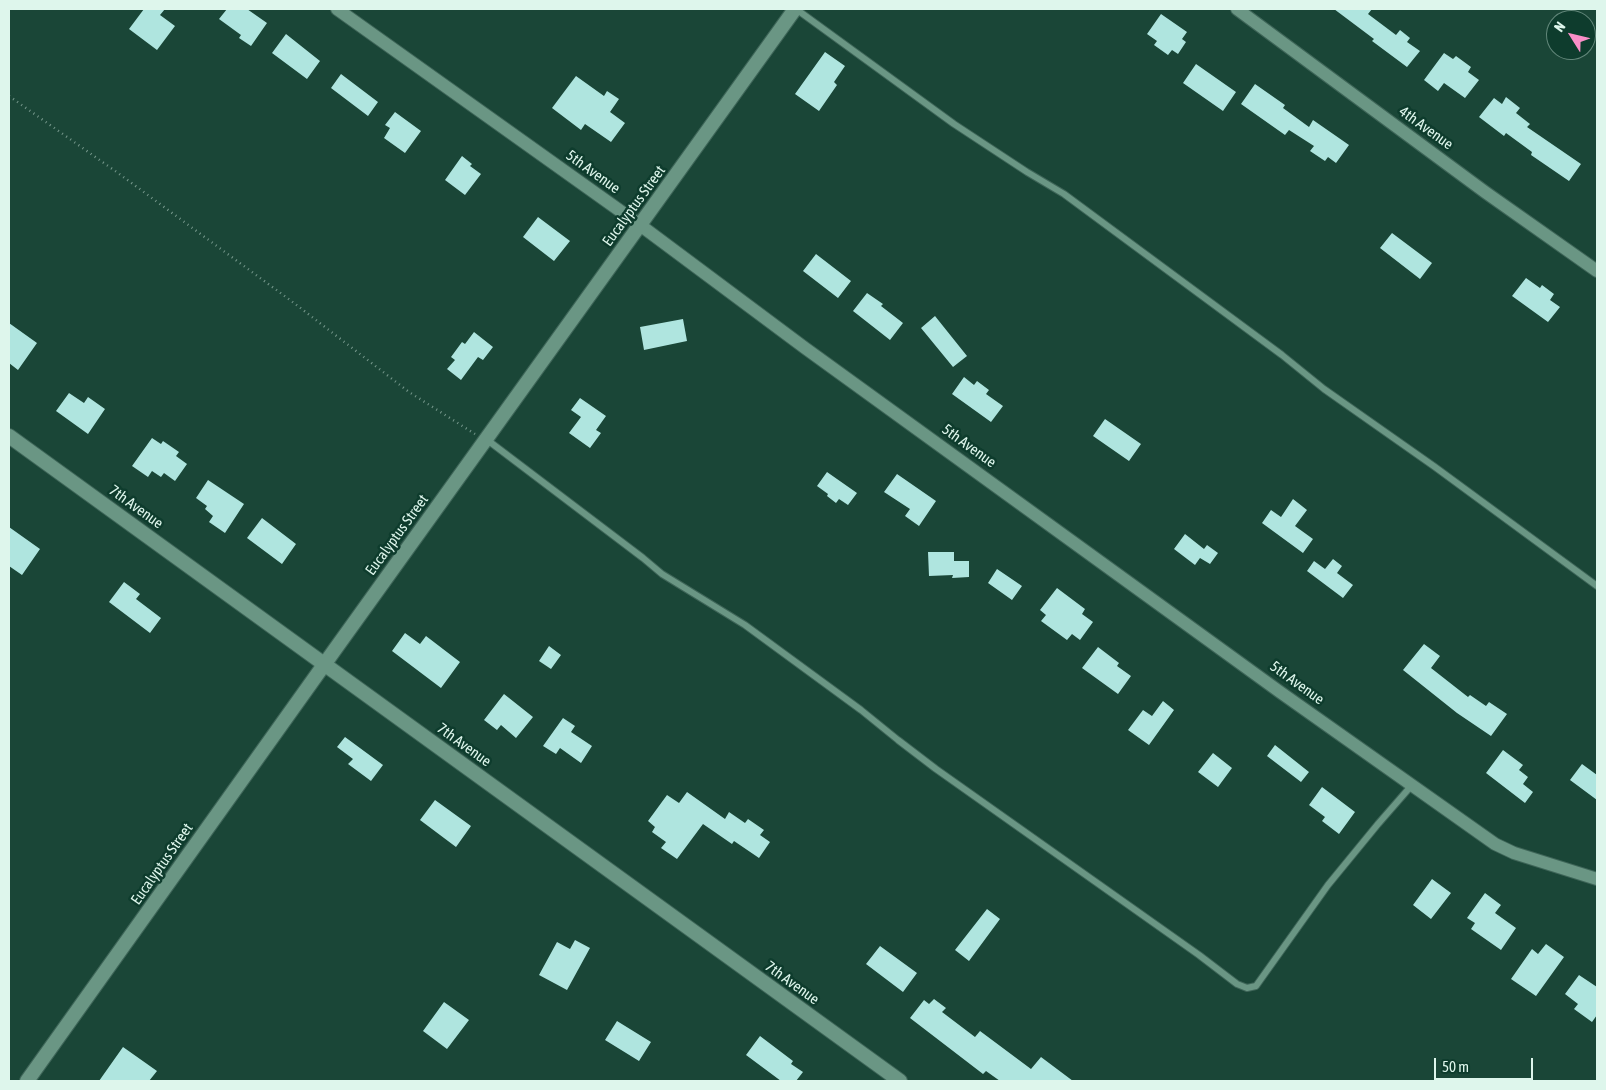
<!DOCTYPE html>
<style>
body{margin:0}
#map{position:relative;width:1606px;height:1090px;overflow:hidden;background:#1a4637;font-family:"Asap Condensed",sans-serif}
canvas{display:block}
.frame{position:absolute;inset:0;border:10px solid #def6ec;pointer-events:none}
.north{position:absolute;left:1546px;top:10px;width:50px;height:50px;box-sizing:border-box;background:#0e3c2d;border:1px solid #618679;border-radius:50%;rotate:306deg;font-size:14px;font-weight:700;line-height:20px;text-align:center;color:#def6ec}
.north::after{content:'';display:block;margin:auto;width:18px;height:22px;background:#fa8fc8;clip-path:polygon(50% 0,100% 100%,50% 72%,0 100%)}
.scale{position:absolute;left:1434px;top:1058px;width:99px;height:22px;box-sizing:border-box;border:2px solid #def6ec;border-top:0;padding-left:6px;font-size:15px;line-height:18px;white-space:nowrap;color:#def6ec;-webkit-text-stroke:4px #0e3c2d;paint-order:stroke}
</style>
<div id="map">
<canvas width="1606" height="1090"></canvas>
<div class="frame"></div>
<div class="north">N</div>
<div class="scale">50 m</div>
</div>
<script>
const c = document.querySelector('canvas').getContext('2d');
c.lineJoin = 'round';
function fill(path, color) { c.fillStyle = color; c.fill(path, 'evenodd'); }
const toPath = rows => new Path2D(rows.map(r => 'M' + r).join(''));
function stroke(path, color, width, dash) { c.strokeStyle = color; c.lineWidth = width; c.lineCap = dash ? 'butt' : 'round'; c.setLineDash(dash || []); c.stroke(path); }
function label(font, color, halo, rows, align = 'center') {
  c.font = font + ' "Asap Condensed",sans-serif'; c.lineWidth = 5; c.setLineDash([]); c.textBaseline = 'middle'; c.strokeStyle = halo; c.fillStyle = color; for (const [text, x, y, turn = 0] of rows) {
    c.save(); c.translate(x, y); c.rotate((+turn || 0) * Math.PI / 180); c.textAlign = isNaN(turn) ? turn : align; if (halo) c.strokeText(text, 0, 0); c.fillText(text, 0, 0); c.restore();
  }
}
const building = toPath([
 [144,9,165,9,160,15,175,26,157,50,129,29],
 [227,9,247,9,267,23,251,46,239,38,241,35,219,19],
 [1334,9,1372,9,1368,14,1396,35,1400,30,1410,38,1407,42,1420,51,1407,67,1372,41,1374,39],
 [1161,14,1187,32,1182,39,1186,42,1178,54,1172,50,1168,55,1154,45,1157,41,1147,34],
 [286,34,320,61,307,79,272,53],
 [825,52,845,66,834,82,837,85,819,111,795,94],
 [1444,53,1453,59,1456,56,1471,67,1468,72,1479,80,1465,98,1444,83,1438,91,1424,80],
 [1196,64,1236,92,1223,111,1183,83],
 [341,74,378,102,368,116,331,88],
 [576,76,604,96,607,91,619,99,610,112,625,123,611,142,585,124,581,130,552,108],
 [1255,84,1285,105,1283,108,1309,127,1313,120,1349,145,1336,163,1328,157,1325,161,1310,151,1314,146,1289,130,1285,135,1241,104],
 [1506,97,1520,108,1516,113,1530,124,1527,127,1581,164,1569,181,1531,155,1532,152,1506,133,1504,136,1479,117,1494,98,1502,104],
 [395,112,421,131,405,153,384,138,390,128,385,125],
 [462,156,472,164,470,166,481,174,465,195,445,180],
 [538,217,570,241,554,261,523,237],
 [1392,233,1432,263,1420,279,1380,248],
 [816,254,851,281,838,298,803,271],
 [1526,278,1540,288,1542,285,1554,294,1550,300,1560,307,1548,322,1512,296],
 [867,293,883,304,881,306,903,323,890,340,853,311],
 [935,316,967,356,953,367,921,328],
 [683,319,687,341,644,350,640,327],
 [9,323,37,343,18,370,9,363],
 [474,332,493,347,483,360,478,357,461,380,447,369,455,360,451,357,462,342,465,344],
 [964,377,974,385,977,381,989,390,986,394,1003,406,991,422,952,394],
 [69,393,84,403,88,397,105,409,88,434,56,411],
 [580,398,606,416,596,430,601,433,590,448,569,433,581,417,571,410],
 [1105,419,1141,444,1129,461,1093,436],
 [152,438,161,444,163,441,179,452,176,456,187,464,175,481,164,473,161,477,152,471,148,477,132,466],
 [827,472,857,493,848,505,839,499,836,503,827,496,828,494,817,486],
 [897,474,936,501,919,526,905,516,910,509,884,492],
 [208,480,244,504,225,533,209,522,213,516,205,509,207,506,196,498],
 [1293,499,1307,510,1295,526,1313,539,1303,553,1262,523,1271,510,1281,517],
 [262,518,296,544,282,564,247,538],
 [9,527,40,549,22,575,9,566],
 [1185,534,1204,549,1207,545,1218,553,1210,564,1200,558,1195,565,1174,549],
 [928,552,954,552,954,561,969,561,969,577,952,578,953,575,929,576],
 [1333,559,1342,566,1337,573,1353,585,1343,598,1307,571,1314,561,1325,569],
 [997,569,1022,586,1012,600,988,583],
 [124,582,140,594,136,599,161,618,150,633,109,602],
 [1057,588,1085,609,1082,614,1093,622,1080,640,1072,634,1067,640,1041,621,1046,615,1040,610],
 [405,633,420,644,426,636,460,662,441,688,392,651],
 [1424,644,1440,656,1431,668,1468,697,1470,695,1486,706,1489,702,1507,714,1491,736,1457,713,1403,670],
 [549,646,561,655,551,669,539,661],
 [1098,647,1119,663,1117,666,1131,676,1118,694,1082,668],
 [504,694,533,717,516,738,501,725,497,730,484,720],
 [1163,701,1174,710,1149,745,1128,730,1143,710,1152,716],
 [563,718,575,726,571,732,592,746,581,763,560,748,556,754,543,746],
 [345,737,383,765,371,781,348,764,353,759,337,747],
 [1275,745,1309,772,1301,782,1267,756],
 [1503,750,1523,765,1519,770,1528,777,1523,784,1533,792,1525,803,1486,773],
 [1213,753,1232,768,1218,787,1198,772],
 [1582,764,1597,775,1597,800,1570,780],
 [1322,787,1355,812,1339,834,1322,821,1325,817,1309,805],
 [687,792,725,819,729,812,745,823,748,819,764,830,760,835,770,842,759,858,734,841,732,844,703,824,677,859,661,848,666,842,652,832,655,827,648,821,667,795,679,803],
 [435,800,471,826,456,847,420,820],
 [1432,879,1451,893,1431,919,1413,905],
 [1485,893,1501,905,1495,913,1516,928,1501,950,1471,929,1475,923,1467,918],
 [987,909,1000,919,969,961,955,950],
 [575,940,590,948,567,990,539,975,557,942,570,949],
 [1546,944,1564,957,1536,996,1511,979,1532,949,1538,954],
 [880,946,917,973,903,992,866,964],
 [1579,975,1597,987,1597,1015,1592,1022,1574,1009,1578,1004,1565,994],
 [934,999,946,1008,942,1012,975,1037,980,1031,1031,1069,1041,1057,1073,1081,1000,1081,986,1071,983,1074,910,1018,924,1000,929,1004],
 [444,1002,469,1020,447,1049,423,1031],
 [617,1021,651,1042,639,1061,605,1040],
 [760,1036,793,1061,791,1064,803,1072,796,1081,781,1081,746,1055],
 [123,1047,157,1071,149,1081,99,1081]
]);
const path = toPath([
 [9,96,118,173,294,303,409,392,475,434]
]);
const service = toPath([
 [796,9,954,124,1027,172,1064,194,1282,355,1324,389,1435,467,1597,586],
 [486,439,643,558,662,574,745,625,861,710,898,740,936,769,1199,955,1237,984,1247,988,1256,986,1328,885,1378,824,1412,785]
]);
const minor = toPath([
 [337,9,640,225,805,348,1280,692,1495,844,1514,853,1597,879],
 [1237,9,1485,192,1597,271]
]);
const tertiary = toPath([
 [9,436,900,1081]
]);
const secondary = toPath([
 [27,1081,336,648,795,9]
]);
const streetNames = [
 ["4th Avenue",1426,128,36],
 ["5th Avenue",593,172,36],
 ["Eucalyptus Street",634,206,-54],
 ["5th Avenue",969,446,36],
 ["7th Avenue",136,507,36],
 ["Eucalyptus Street",397,535,-54],
 ["5th Avenue",1297,683,36],
 ["7th Avenue",464,745,36],
 ["Eucalyptus Street",162,864,-55],
 ["7th Avenue",792,983,36]
];
fill(building, '#afe5df');
stroke(service, '#3e6558', 8);
stroke(minor, '#3e6558', 14);
stroke(tertiary, '#3e6558', 16);
stroke(secondary, '#3e6558', 16);
stroke(path, '#76988c', 2.5, [1, 4]);
stroke(service, '#6a9684', 6);
stroke(minor, '#6a9684', 12);
stroke(tertiary, '#6a9684', 14);
stroke(secondary, '#6a9684', 14);
label('15px', '#def6ec', '#0e3c2d', streetNames);
</script>
